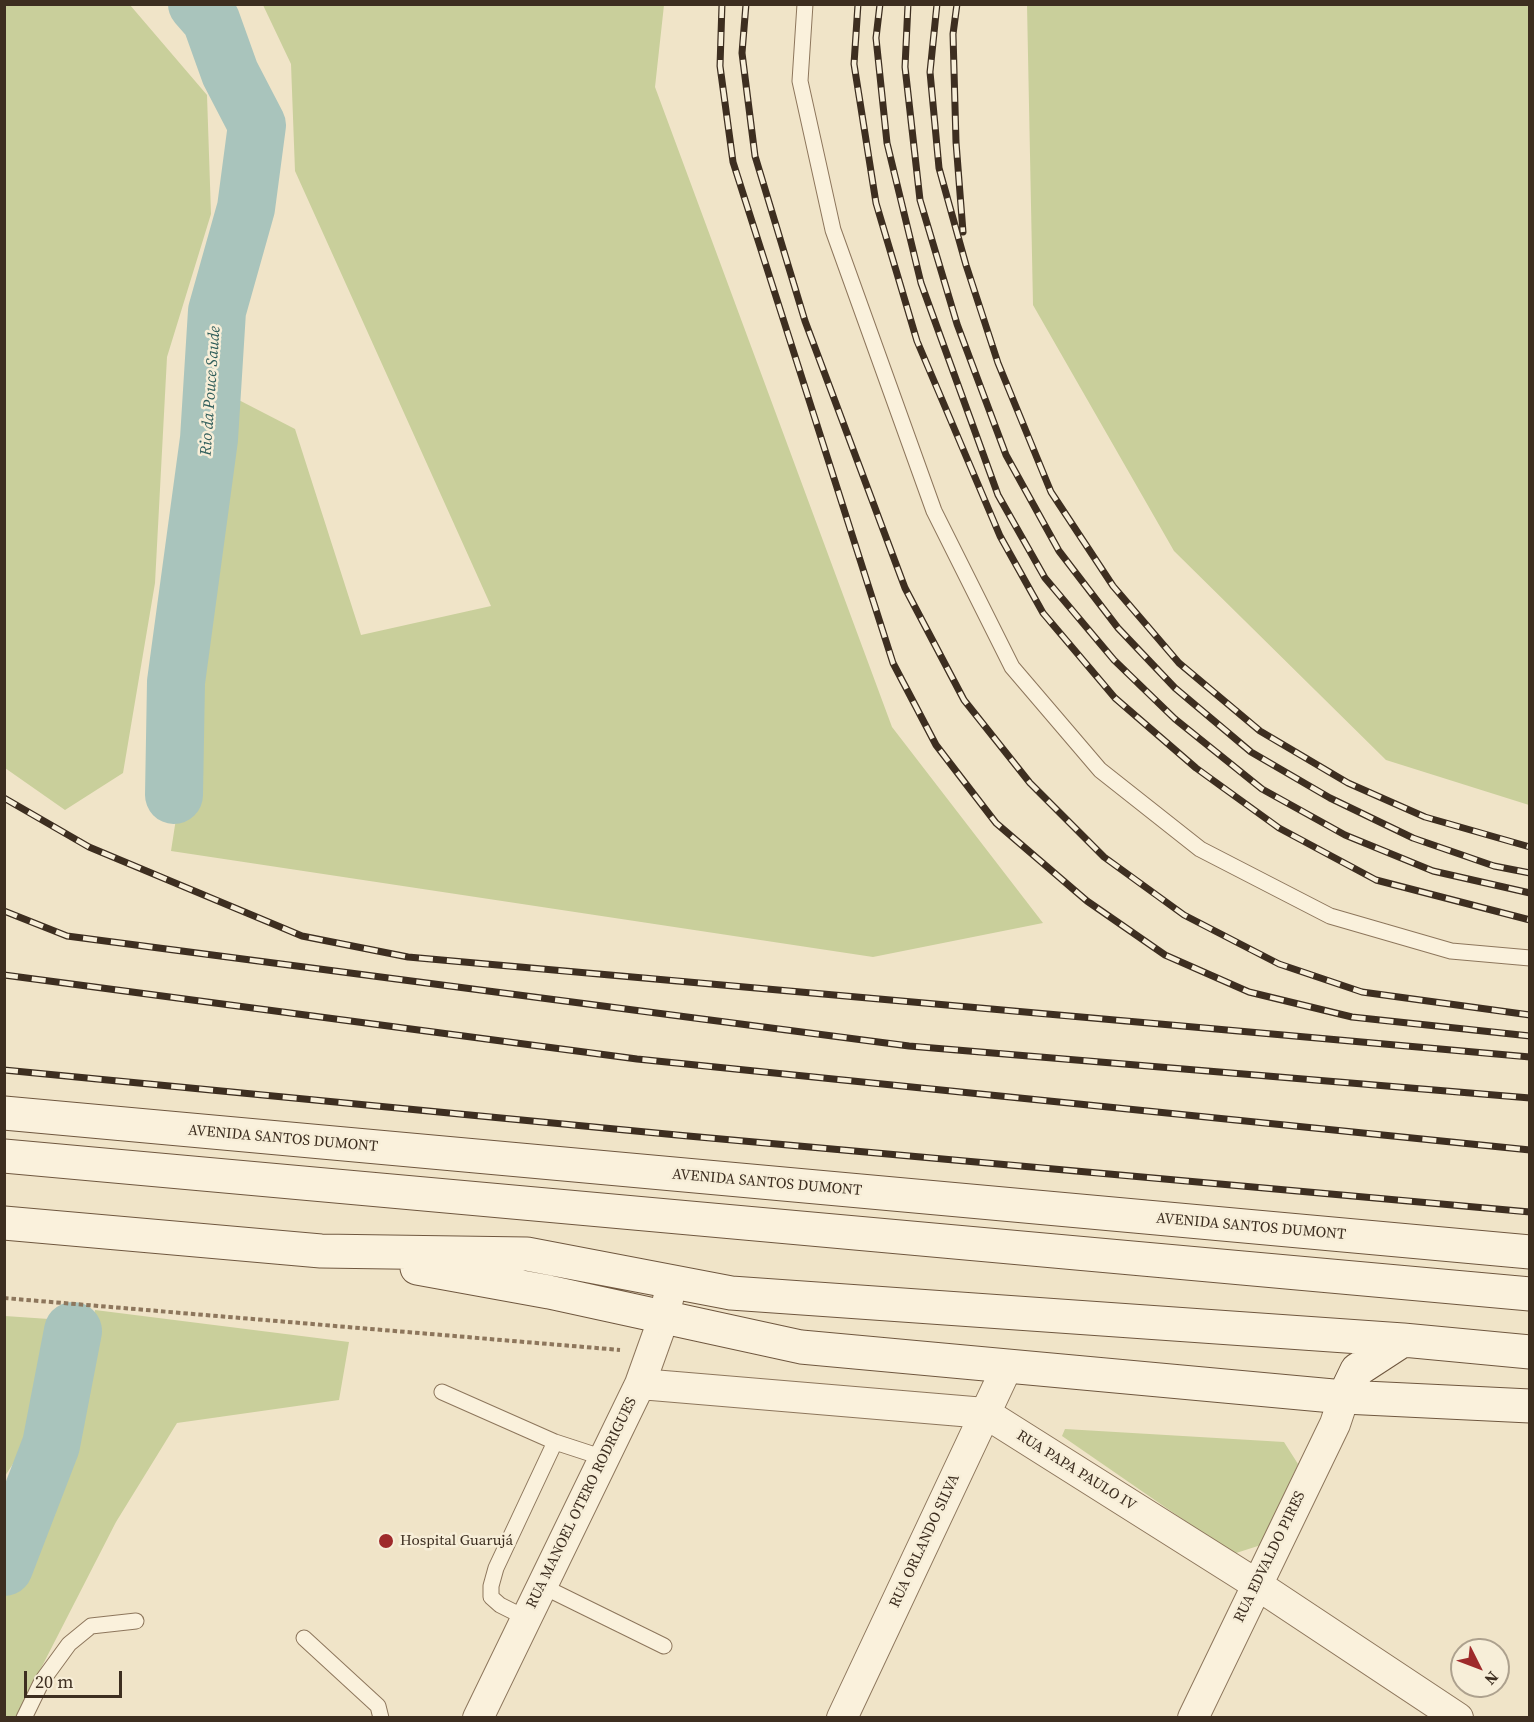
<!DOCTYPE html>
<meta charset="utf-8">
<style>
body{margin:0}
#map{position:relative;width:1534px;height:1722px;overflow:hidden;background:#f0e4c8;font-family:"Source Serif 4",serif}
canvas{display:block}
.frame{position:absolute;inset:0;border:6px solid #3d2e20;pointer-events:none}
.north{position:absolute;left:1450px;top:1638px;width:60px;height:60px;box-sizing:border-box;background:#f7eed8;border:2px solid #ada18e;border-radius:50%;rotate:132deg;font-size:16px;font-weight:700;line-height:24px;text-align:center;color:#3d2e20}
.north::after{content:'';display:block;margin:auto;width:21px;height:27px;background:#9e2a2b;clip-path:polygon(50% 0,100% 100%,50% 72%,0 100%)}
.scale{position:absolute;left:24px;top:1671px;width:98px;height:27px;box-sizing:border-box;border:3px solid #3d2e20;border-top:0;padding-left:8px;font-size:18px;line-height:21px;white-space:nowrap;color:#3d2e20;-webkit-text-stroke:4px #f7eed8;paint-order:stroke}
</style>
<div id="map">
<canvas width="1534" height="1722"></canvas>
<div class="frame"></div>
<div class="north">N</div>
<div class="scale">20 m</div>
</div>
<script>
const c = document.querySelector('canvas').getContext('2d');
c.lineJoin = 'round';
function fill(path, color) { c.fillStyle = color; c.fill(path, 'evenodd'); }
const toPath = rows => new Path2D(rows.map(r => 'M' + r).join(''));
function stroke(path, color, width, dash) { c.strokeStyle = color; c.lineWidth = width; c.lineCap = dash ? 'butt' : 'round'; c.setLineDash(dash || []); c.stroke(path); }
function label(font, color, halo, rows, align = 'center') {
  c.font = font + ' "Source Serif 4",serif'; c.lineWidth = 5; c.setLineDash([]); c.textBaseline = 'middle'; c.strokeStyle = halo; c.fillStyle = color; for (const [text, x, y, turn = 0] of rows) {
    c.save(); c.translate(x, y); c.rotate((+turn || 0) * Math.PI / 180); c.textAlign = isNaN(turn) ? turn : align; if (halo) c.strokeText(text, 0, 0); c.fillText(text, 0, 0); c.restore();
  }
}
const green = toPath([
 [5,4,130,5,207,95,211,214,167,357,155,583,123,773,65,810,5,768],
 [263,5,664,5,655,87,892,727,1043,923,873,957,171,851,188,741,231,396,295,429,361,635,491,606,295,171,291,64],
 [1027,5,1529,5,1529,805,1386,760,1174,551,1033,305],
 [95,1310,349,1342,339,1400,177,1423,116,1522,16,1717,5,1718,5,1571,53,1484],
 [5,1316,49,1319,30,1438,5,1476],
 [1065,1429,1284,1442,1298,1464,1261,1545,1233,1554,1062,1436]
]);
const river = toPath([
 [174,795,176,682,209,439,217,311,246,208,257,125,230,73,211,20,197,4],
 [4,1567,51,1445,73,1331]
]);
const path = toPath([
 [4,1298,620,1350]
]);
const lane = toPath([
 [805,4,800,81,833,230,934,511,1012,667,1100,770,1200,849,1330,916,1451,951,1530,958],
 [442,1392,555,1442],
 [542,1586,664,1646],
 [526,1618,500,1605,491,1597,491,1586,496,1568,555,1442,604,1458],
 [304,1638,378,1706,381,1718],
 [24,1718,42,1681,69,1644,91,1626,136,1621]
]);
const street = toPath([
 [640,1384,985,1413,1256,1584,1458,1718],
 [478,1718,640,1384,664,1317,672,1282],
 [842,1718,1008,1365],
 [1193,1718,1335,1424,1344,1397]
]);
const secondary = toPath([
 [4,1113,1530,1252],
 [4,1156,1530,1294],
 [4,1223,321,1251,527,1254,731,1293,1403,1340,1530,1352],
 [417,1268,549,1292,801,1347,1344,1397,1530,1406],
 [1344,1397,1357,1370,1403,1340]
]);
const rail = toPath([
 [722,4,720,66,733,162,893,663,936,745,996,823,1087,901,1165,955,1249,992,1352,1017,1530,1036],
 [746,4,742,53,755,156,805,321,905,588,964,700,1030,783,1104,857,1184,915,1279,964,1362,992,1530,1015],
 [858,4,854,64,876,203,917,341,1000,536,1043,613,1115,698,1196,768,1279,828,1376,880,1530,920],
 [880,4,876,38,887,143,921,283,998,495,1045,578,1114,660,1175,719,1262,789,1345,835,1433,871,1530,893],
 [908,4,905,67,920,200,957,324,1006,455,1059,551,1118,628,1175,688,1251,752,1330,798,1413,838,1494,866,1530,873],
 [937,4,930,72,939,168,966,265,998,363,1051,492,1113,586,1179,663,1260,731,1348,783,1425,817,1530,847],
 [957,4,953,34,956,142,963,232],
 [4,798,89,847,302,936,408,957,1530,1057],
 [4,911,67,936,909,1046,1530,1098],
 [4,975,637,1059,1530,1150],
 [4,1070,677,1135,1530,1212]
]);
const markers = [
 [386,1541,8,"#9e2a2b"]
];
const streetNames = [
 ["AVENIDA SANTOS DUMONT",283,1139,5],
 ["AVENIDA SANTOS DUMONT",767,1183,5],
 ["AVENIDA SANTOS DUMONT",1251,1227,5],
 ["RUA PAPA PAULO IV",1076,1471,32],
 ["RUA MANOEL OTERO RODRIGUES",582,1503,-64],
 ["RUA ORLANDO SILVA",925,1541,-65],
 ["RUA EDVALDO PIRES",1270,1557,-64]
];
const poiNames = [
 ["Hospital Guarujá",400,1541]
];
const waterNames = [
 ["Rio da Pouce Saude",211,391,-86]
];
fill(green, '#c9cf9b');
stroke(river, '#a9c4bc', 58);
stroke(lane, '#8d765c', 17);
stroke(street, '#8d765c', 32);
stroke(secondary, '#6f573f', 35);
stroke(path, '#8d765c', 4, [4.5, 3]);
stroke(lane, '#faf1dc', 15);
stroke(street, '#faf1dc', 30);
stroke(secondary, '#faf1dc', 33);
stroke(rail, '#3d2e20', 7);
stroke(rail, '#f7eed8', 4.5, [14]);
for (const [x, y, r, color] of markers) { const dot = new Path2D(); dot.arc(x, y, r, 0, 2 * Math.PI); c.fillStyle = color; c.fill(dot); stroke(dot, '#f7eed8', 2); }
label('15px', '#3d2e20', '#f7eed8', streetNames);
label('15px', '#3d2e20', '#f7eed8', poiNames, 'left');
label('italic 16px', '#2f5d5a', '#f7eed8', waterNames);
</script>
